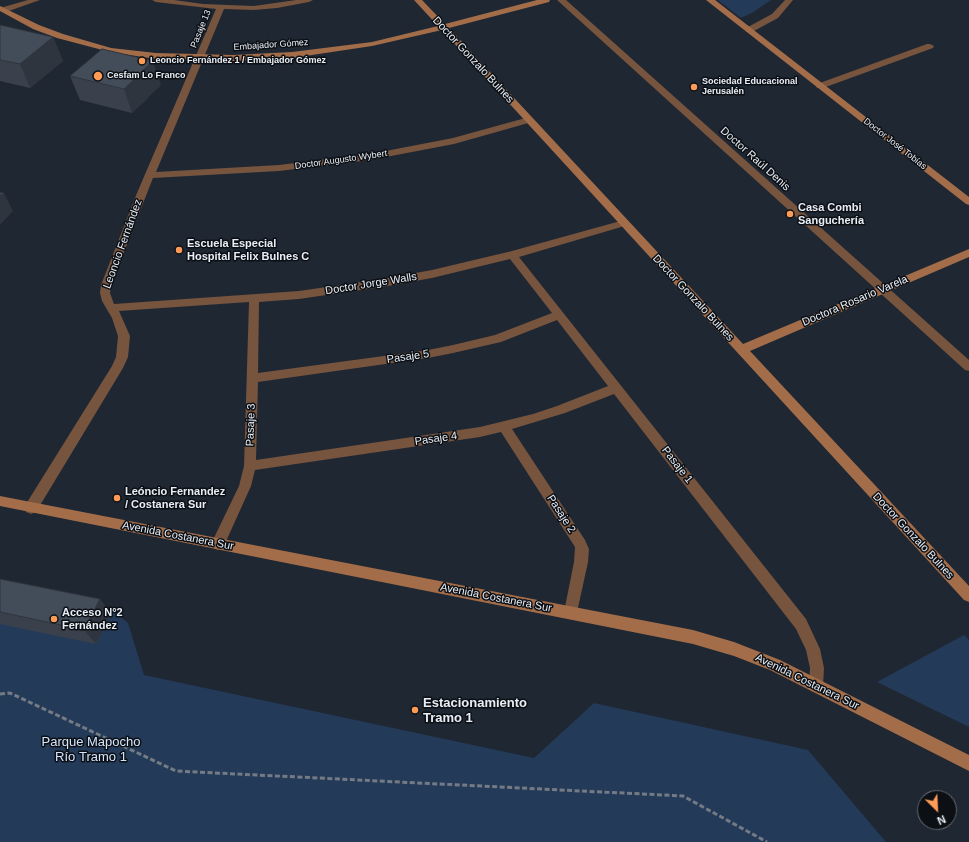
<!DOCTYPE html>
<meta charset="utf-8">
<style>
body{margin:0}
#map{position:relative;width:969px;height:842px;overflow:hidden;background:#1f2733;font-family:Helvetica,sans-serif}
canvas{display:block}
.north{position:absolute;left:917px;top:790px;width:40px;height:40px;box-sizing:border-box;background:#0c1015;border:1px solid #64696f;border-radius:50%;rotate:156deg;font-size:11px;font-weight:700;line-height:16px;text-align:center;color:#e9eef6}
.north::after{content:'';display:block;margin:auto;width:14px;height:18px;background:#fe9c57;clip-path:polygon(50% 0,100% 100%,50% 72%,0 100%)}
</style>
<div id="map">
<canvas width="969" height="842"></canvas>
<div class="north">N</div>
</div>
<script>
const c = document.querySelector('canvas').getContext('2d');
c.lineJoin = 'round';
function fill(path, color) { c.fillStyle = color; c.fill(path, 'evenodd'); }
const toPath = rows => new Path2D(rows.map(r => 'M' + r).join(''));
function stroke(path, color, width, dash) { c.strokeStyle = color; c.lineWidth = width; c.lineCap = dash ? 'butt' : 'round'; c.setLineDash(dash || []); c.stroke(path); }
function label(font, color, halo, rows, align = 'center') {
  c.font = font + ' Helvetica,sans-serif'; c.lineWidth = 3; c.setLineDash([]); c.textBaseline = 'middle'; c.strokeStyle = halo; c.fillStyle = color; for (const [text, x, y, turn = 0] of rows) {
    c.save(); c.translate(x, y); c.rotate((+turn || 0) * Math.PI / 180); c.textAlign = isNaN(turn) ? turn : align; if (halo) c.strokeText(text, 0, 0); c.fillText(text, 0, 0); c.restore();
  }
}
const green = toPath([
 [718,0,771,0,752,13,741,18],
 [0,590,114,611,128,623,144,675,534,758,594,703,808,750,886,842,0,842],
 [964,635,969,640,969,727,877,682]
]);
const path = toPath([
 [0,694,10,693,176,771,683,796,767,842]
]);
const street = toPath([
 [28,0,40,0,6,12,0,11,0,8,28,0],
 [152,0,174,0,203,4,254,6,296,0,313,0,309,2,277,8,254,10,224,9,156,172,279,165,370,154,453,138,529,117,534,120,532,122,454,144,370,160,279,171,153,178,111,285,110,293,114,304,299,291,388,278,432,270,512,251,624,220,628,221,629,223,628,225,519,257,806,619,820,649,824,668,823,686,821,691,816,693,811,691,809,686,810,668,806,650,796,629,614,394,565,413,512,429,585,540,589,549,588,562,576,617,571,618,566,617,564,612,574,562,575,547,501,432,480,437,255,470,251,486,223,548,218,550,213,548,211,544,239,486,244,466,249,302,119,311,130,336,128,357,123,368,36,512,31,514,26,512,25,508,26,504,112,366,116,357,118,336,112,318,102,301,100,293,101,285,137,193,216,9,156,2,152,0],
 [510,259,552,313,495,335,453,345,428,350,258,373,259,302,299,299,388,286,432,278,510,259],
 [557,320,608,386,557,406,533,414,480,427,256,460,258,382,428,358,453,353,501,342,557,320],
 [557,0,566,0,969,360,969,371,965,370,557,0],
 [785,0,793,0,778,18,752,32,746,32,746,28,772,14,785,0],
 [927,44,930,44,934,46,933,48,823,88,817,88,816,86,817,84,927,44]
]);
const secondary = toPath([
 [414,0,422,0,445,24,537,0,550,0,549,2,449,28,743,344,969,249,969,257,750,351,969,586,969,602,964,600,442,30,372,46,292,58,233,61,156,59,110,52,57,38,33,29,0,11,0,6,39,25,63,34,111,48,156,53,233,55,292,52,372,42,438,26,414,0],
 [706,0,715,0,969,197,969,205,966,204,706,0],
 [0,496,693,630,734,642,780,660,969,755,969,771,770,670,734,656,693,644,0,506,0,496]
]);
const wall = toPath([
 [0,25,53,37,63,61,30,88,0,81],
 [70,76,161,85,149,96,149,97,132,113,80,100],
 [0,579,100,599,111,614,96,644,0,624]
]);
const shadedWall = toPath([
 [53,37,63,61,30,88,20,64],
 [153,61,161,85,149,96,149,97,132,113,124,89],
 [4,193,13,211,0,225,0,196],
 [100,599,111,614,96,644,84,630]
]);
const building = toPath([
 [0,25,53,37,20,64,0,60,0,25],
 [102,49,153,61,140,73,141,73,124,89,70,76,102,49],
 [0,192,4,193,0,196,0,192],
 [0,579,100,599,84,630,0,612,0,579]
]);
const markers = [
 [142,61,4,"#fe9c57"],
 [98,76,5,"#fe9c57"],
 [694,87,4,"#fe9c57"],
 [790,214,4,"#fe9c57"],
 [179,250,4,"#fe9c57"],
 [117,498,4,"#fe9c57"],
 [54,619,4,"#fe9c57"],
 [415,710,4,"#fe9c57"]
];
const farStreetnames = [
 ["Pasaje 13",201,29,-68],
 ["Embajador Gómez",271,45,-4],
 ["Doctor José Tobías",895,144,38],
 ["Doctor Augusto Wybert",341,160,-8]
];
const farPoinames = [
 ["Leoncio Fernández 1 / Embajador Gómez",150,61],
 ["Cesfam Lo Franco",107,76],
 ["Sociedad Educacional",702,82],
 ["Jerusalén",702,92]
];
const streetNames = [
 ["Doctor Gonzalo Bulnes",473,60,47],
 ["Doctor Raúl Denis",755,159,42],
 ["Leoncio Fernández",123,244,-70],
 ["Doctor Jorge Walls",371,284,-9],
 ["Doctor Gonzalo Bulnes",693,298,47],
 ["Doctora Rosario Varela",855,301,-23],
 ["Pasaje 5",408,357,-8],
 ["Pasaje 3",251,425,-88],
 ["Pasaje 4",436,439,-8],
 ["Pasaje 1",677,465,52],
 ["Pasaje 2",561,514,57],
 ["Avenida Costanera Sur",178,536,11],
 ["Doctor Gonzalo Bulnes",913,536,47],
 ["Avenida Costanera Sur",496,598,11],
 ["Avenida Costanera Sur",807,682,26]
];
const poiNames = [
 ["Casa Combi",798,208],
 ["Sanguchería",798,221],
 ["Escuela Especial",187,244],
 ["Hospital Felix Bulnes C",187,257],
 ["Leóncio Fernandez",125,492],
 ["/ Costanera Sur",125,505],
 ["Acceso N°2",62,613],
 ["Fernández",62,626]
];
const nearPoinames = [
 ["Estacionamiento",423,703],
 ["Tramo 1",423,718]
];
const nearParknames = [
 ["Parque Mapocho",91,742],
 ["Río Tramo 1",91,757]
];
fill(green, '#243a59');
stroke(path, '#747b85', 3, [5, 2.5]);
fill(street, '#76543e');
fill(secondary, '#a36d49');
fill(wall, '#3a414d');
fill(shadedWall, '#2f353e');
fill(building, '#434c59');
stroke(building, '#2f353e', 1);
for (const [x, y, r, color] of markers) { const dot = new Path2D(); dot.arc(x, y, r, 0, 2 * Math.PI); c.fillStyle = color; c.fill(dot); stroke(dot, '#0c1015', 1.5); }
label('9px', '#e9eef6', '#0c1015', farStreetnames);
label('bold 9px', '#e9eef6', '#0c1015', farPoinames, 'left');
label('11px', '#e9eef6', '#0c1015', streetNames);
label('bold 11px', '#e9eef6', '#0c1015', poiNames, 'left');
label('bold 13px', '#e9eef6', '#0c1015', nearPoinames, 'left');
label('13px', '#d3e4fd', '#0c1015', nearParknames);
</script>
